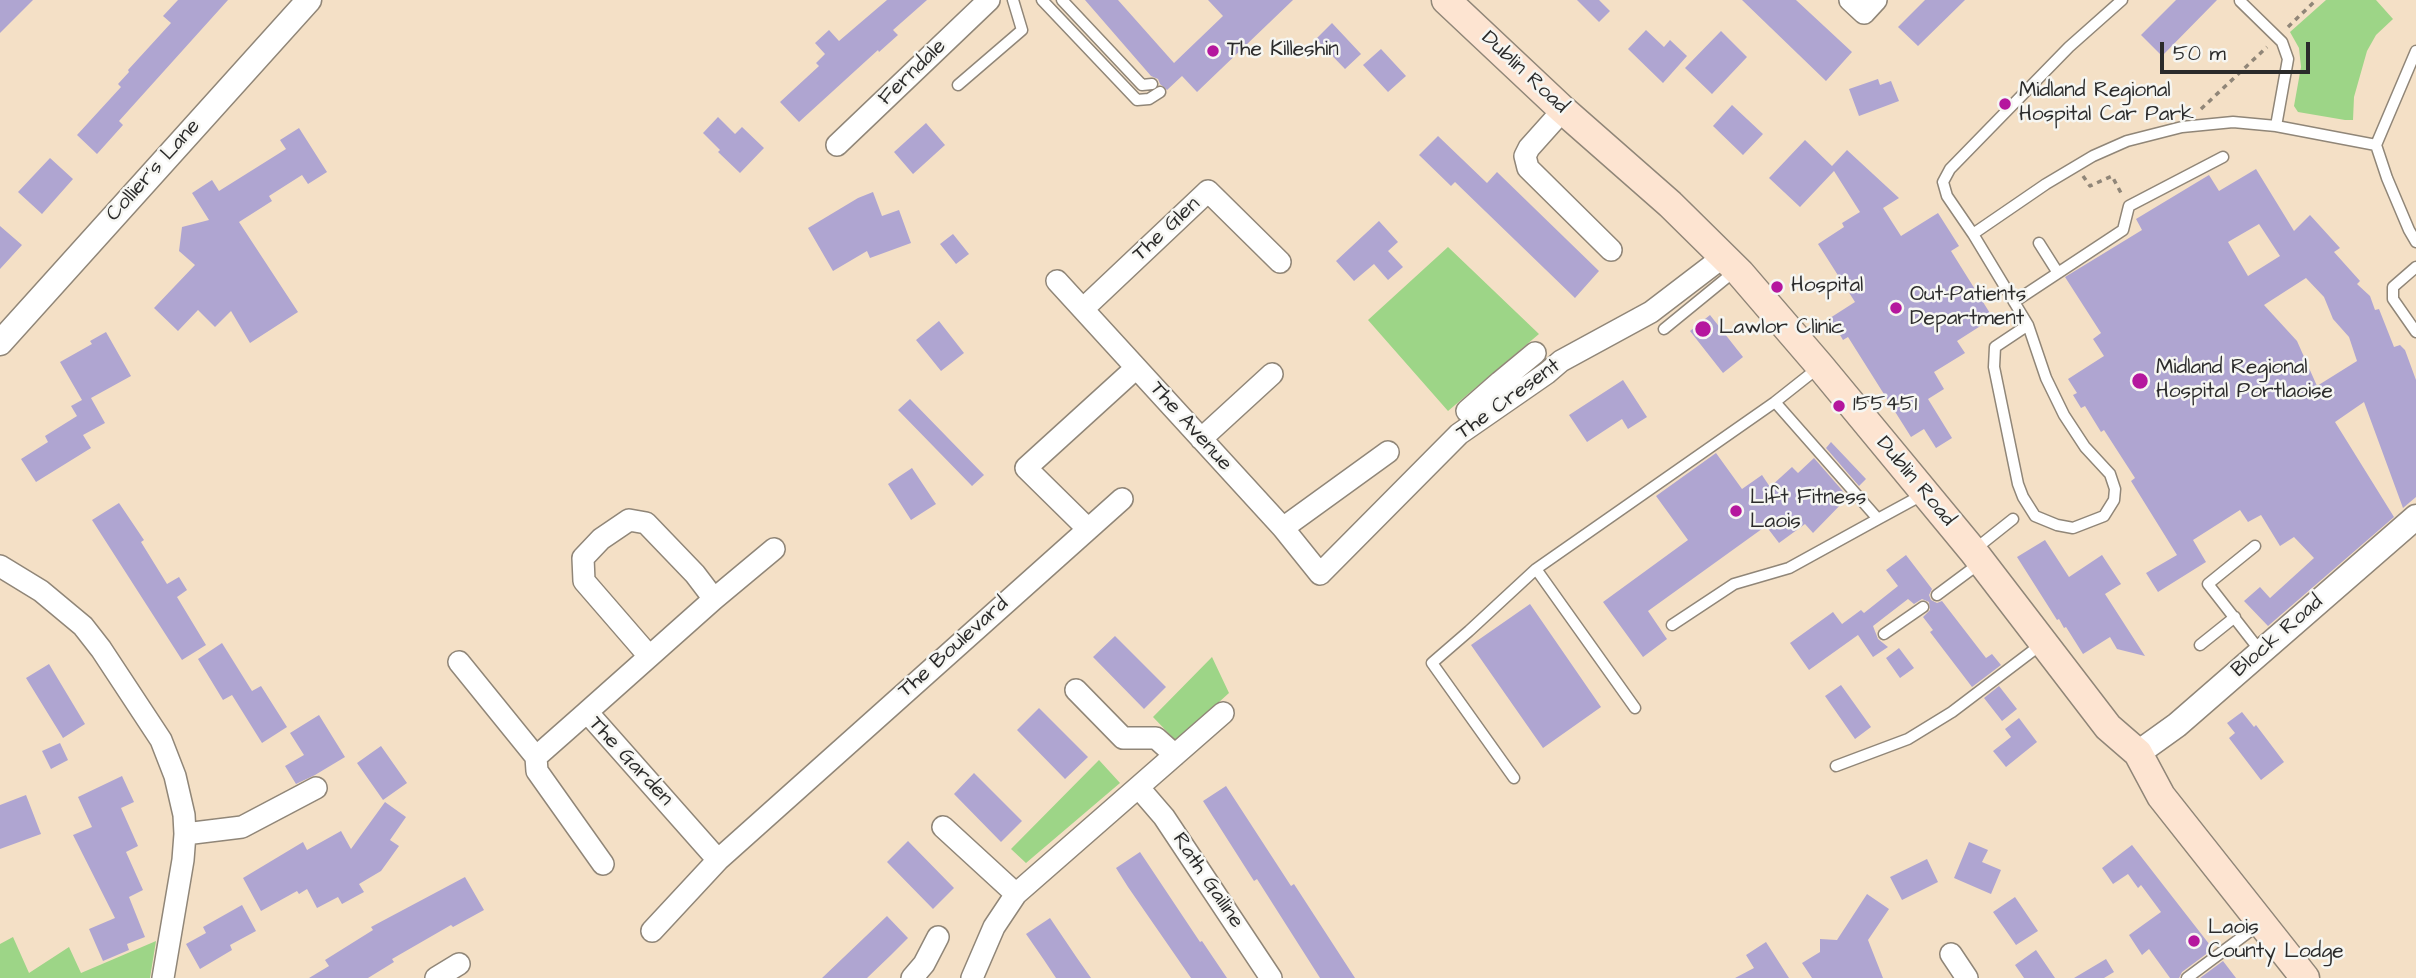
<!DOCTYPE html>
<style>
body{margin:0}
#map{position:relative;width:2416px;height:978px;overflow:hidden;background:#f4e0c6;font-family:"Architects Daughter",sans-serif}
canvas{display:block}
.scale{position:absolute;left:2160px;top:42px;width:150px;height:32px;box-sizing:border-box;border:4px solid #2b2b2b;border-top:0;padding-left:9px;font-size:21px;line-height:24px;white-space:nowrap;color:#2b2b2b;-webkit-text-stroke:5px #f6f6f2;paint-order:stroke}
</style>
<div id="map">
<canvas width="2416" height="978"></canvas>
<div class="scale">50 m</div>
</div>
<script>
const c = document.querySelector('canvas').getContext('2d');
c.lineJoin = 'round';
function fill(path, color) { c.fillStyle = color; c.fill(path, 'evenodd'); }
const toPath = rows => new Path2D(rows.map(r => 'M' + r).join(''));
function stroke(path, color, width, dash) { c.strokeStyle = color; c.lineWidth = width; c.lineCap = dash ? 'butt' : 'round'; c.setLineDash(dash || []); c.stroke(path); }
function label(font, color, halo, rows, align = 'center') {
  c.font = font + ' "Architects Daughter",sans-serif'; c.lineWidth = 5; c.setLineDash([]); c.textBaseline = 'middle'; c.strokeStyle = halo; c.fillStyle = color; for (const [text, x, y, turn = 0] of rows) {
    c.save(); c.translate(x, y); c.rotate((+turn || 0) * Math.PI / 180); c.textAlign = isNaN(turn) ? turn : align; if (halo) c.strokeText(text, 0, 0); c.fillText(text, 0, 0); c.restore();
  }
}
const green = toPath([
 [2326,0,2376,0,2393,19,2376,35,2367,51,2354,97,2353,120,2345,120,2298,112,2294,106,2301,67,2299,48,2290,32],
 [1448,247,1539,334,1448,411,1368,320],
 [1212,657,1229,693,1176,741,1153,717],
 [1099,760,1120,783,1026,863,1011,849],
 [13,937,29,973,69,947,81,973,156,941,150,978,0,978,0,944]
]);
const building = toPath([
 [0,0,33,0,0,33],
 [178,0,228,0,119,121,123,125,97,154,77,135,121,87,118,84,129,72,128,70,171,23,163,16],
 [887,0,927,0,893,30,898,35,879,52,878,50,799,122,780,102,819,66,816,63,825,54,815,43,829,30,839,41],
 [1085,0,1118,0,1174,63,1223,16,1208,0,1293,0,1197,92,1182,76,1167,90,1160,84,1158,79,1151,76],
 [1577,0,1599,0,1610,11,1599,22],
 [1742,0,1796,0,1852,52,1826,81],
 [1925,0,1965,0,1918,46,1898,27],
 [2176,0,2217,0,2162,56,2141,35],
 [1332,23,1361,54,1345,69,1316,39],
 [1646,30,1664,47,1670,40,1687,56,1663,83,1628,49],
 [1721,31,1747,57,1712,94,1685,68],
 [1381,49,1406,76,1388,92,1363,65],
 [1878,79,1880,85,1891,81,1899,101,1859,116,1849,89],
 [1732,105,1763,134,1743,155,1713,126],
 [718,117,735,134,742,127,764,148,740,173,718,152,720,150,703,133],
 [926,123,945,145,913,174,894,152],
 [299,128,327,172,308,184,302,175,269,196,272,201,239,222,298,312,250,343,231,311,215,327,198,310,178,331,154,308,195,265,179,251,182,227,209,220,192,193,212,180,219,191,286,149,280,140],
 [1438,136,1487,183,1497,172,1599,271,1575,298,1455,182,1451,186,1419,155],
 [1805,140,1832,166,1847,150,1899,198,1883,208,1901,236,1938,213,1959,246,1951,251,1993,318,1957,341,1965,353,1934,372,1944,389,1928,399,1952,438,1936,448,1924,429,1911,437,1848,337,1843,340,1830,318,1855,302,1818,244,1844,227,1842,223,1860,212,1834,171,1800,207,1769,178],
 [50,158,73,179,42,214,18,192],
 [2256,169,2294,231,2310,215,2340,248,2334,252,2360,281,2357,284,2370,296,2375,310,2379,309,2394,347,2400,345,2405,350,2416,380,2416,497,2403,508,2364,402,2335,422,2394,517,2268,626,2244,601,2260,587,2270,598,2314,558,2294,537,2280,546,2261,515,2248,522,2240,510,2193,540,2206,562,2158,592,2146,573,2177,555,2131,481,2135,478,2104,430,2101,432,2085,406,2081,408,2073,395,2077,393,2068,379,2104,356,2093,339,2101,333,2065,277,2142,230,2136,219,2209,175,2219,191],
 [2259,224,2280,256,2248,276,2228,242],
 [2306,278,2324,297,2333,319,2349,337,2357,361,2317,386,2297,341,2264,305],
 [873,192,882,216,899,210,911,243,870,258,867,251,833,271,808,228,858,198],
 [1379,221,1398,242,1388,251,1403,267,1388,280,1374,264,1354,281,1336,261],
 [0,226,22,245,0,269],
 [953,234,969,254,956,264,940,244],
 [1710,315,1743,357,1723,373,1690,331],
 [939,321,964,353,941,371,916,340],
 [106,332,131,376,91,398,105,423,83,435,91,448,36,482,21,459,48,442,45,436,77,416,71,406,82,400,60,362,92,344,90,341],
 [1623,380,1647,417,1628,429,1622,419,1587,442,1569,415],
 [910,399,984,475,972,486,898,410],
 [1831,442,1866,479,1859,486,1826,448],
 [1716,453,1742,489,1762,475,1770,487,1792,467,1798,473,1814,458,1848,497,1813,533,1805,524,1779,543,1766,526,1648,611,1667,639,1643,657,1603,602,1688,540,1656,496],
 [912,468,936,504,911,520,888,484],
 [119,503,144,540,141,542,167,584,179,577,187,590,177,597,206,645,182,660,92,520],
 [2045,540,2069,577,2102,555,2121,584,2105,594,2145,656,2117,649,2110,637,2083,654,2066,627,2064,628,2059,619,2057,620,2017,557],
 [1906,555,1932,589,1929,595,1931,600,1937,603,1942,601,1986,658,1992,654,2001,665,1972,687,1930,632,1933,630,1923,617,1930,610,1929,602,1922,599,1914,604,1908,599,1873,626,1878,639,1888,647,1873,657,1858,635,1809,670,1790,643,1833,612,1842,624,1861,610,1864,613,1898,586,1886,570],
 [1530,604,1601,707,1543,748,1471,645],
 [1115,636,1166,687,1144,709,1093,657],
 [222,643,252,691,261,686,287,727,262,743,232,695,223,700,198,659],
 [1899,648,1914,668,1900,678,1886,658],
 [49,664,85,724,63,738,26,678],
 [1841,685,1871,727,1855,739,1825,696],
 [1999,686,2017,709,2002,721,1984,698],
 [1039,708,1088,757,1065,779,1017,730],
 [2242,712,2254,727,2256,725,2284,762,2261,780,2229,738,2235,733,2227,723],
 [319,715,345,757,315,775,296,784,285,766,304,755,290,733],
 [2019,718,2037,742,2006,767,1993,751,2011,737,2005,729],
 [60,743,68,760,51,769,42,751],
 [381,746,407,783,383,800,357,763],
 [974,773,1022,821,1001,842,954,794],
 [122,776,134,802,121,808,138,846,126,852,143,890,129,897,145,937,127,944,129,950,103,961,89,929,115,918,73,835,92,827,78,797],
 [1226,786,1291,886,1294,884,1355,978,1320,978,1257,879,1254,881,1203,801],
 [26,795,41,834,0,849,0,805],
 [385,802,406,817,390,840,399,846,381,871,359,884,364,892,342,904,338,897,317,908,307,889,299,894,297,891,261,911,243,878,303,842,307,850,341,831,351,849],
 [908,841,954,888,933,909,887,862],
 [1969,842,1988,850,1982,862,2001,870,1991,894,1954,878],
 [2132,845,2213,949,2182,972,2179,978,2170,978,2149,949,2142,955,2129,935,2161,912,2141,885,2138,888,2128,874,2113,884,2102,868],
 [1140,852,1200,942,1202,941,1227,978,1191,978,1128,887,1116,868],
 [1927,859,1938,882,1902,900,1890,877],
 [465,877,484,910,453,927,451,925,392,959,394,962,368,978,309,978,329,966,325,960,373,930,371,927],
 [1867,894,1889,909,1868,940,1883,978,1812,978,1802,963,1820,952,1820,939,1837,940],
 [2015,897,2038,931,2016,945,1993,912],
 [242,905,256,931,230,945,232,950,200,969,186,944,206,933,203,927],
 [887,916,908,938,891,955,867,978,822,978],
 [1050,918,1077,958,1091,978,1056,978,1044,960,1026,934],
 [1766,942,1789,978,1735,978,1754,968,1746,955],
 [2036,950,2055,978,2024,978,2015,965],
 [2106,959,2114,972,2104,978,2074,978],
 [2223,961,2236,978,2200,978]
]);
const path = toPath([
 [2288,27,2316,0],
 [2201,109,2267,47],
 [2083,176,2090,186,2112,176,2121,193]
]);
const service = toPath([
 [1042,0,1137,100,1149,99,1160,92],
 [1062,0,1142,85,1152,84],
 [2240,1,2282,42,2288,59,2276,126],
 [2416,51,2376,145,2387,178,2409,230,2416,242],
 [958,85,1022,30,1013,0],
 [1973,234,1947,196,1943,182,1950,169,2069,47,2122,0],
 [2039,243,2058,273],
 [2416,267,2393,287,2393,299,2416,332],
 [2014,302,2123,230,2129,206,2223,157],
 [2028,325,1995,347,1994,367,2018,484,2023,497,2035,516,2057,525,2073,528,2104,516,2114,500,2115,489,2110,474,2085,447,2064,415,2046,378,2028,325,1973,234,2046,184,2093,156,2127,141,2182,127,2233,122,2276,126,2376,145],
 [1664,329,1735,271],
 [1818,368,1775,402,1878,519,1924,494],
 [2255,546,2208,584,2261,652],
 [1974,550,2013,519],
 [1536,569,1635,708],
 [1937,595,1980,563],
 [1672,625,1734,584,1789,568,1878,519],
 [1884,634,1923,607],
 [2200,645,2235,617],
 [1836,766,1908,739,1952,712,2043,643],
 [1514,778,1432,663,1469,631,1536,569,1775,402],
 [2187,978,2261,923]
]);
const minor = toPath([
 [1850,0,1864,13,1876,0],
 [1563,110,1529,148,1525,156,1528,168,1611,250],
 [837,145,989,0],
 [1057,281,1283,528,1320,574,1459,434,1547,373,1561,361,1651,312,1723,257],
 [1083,309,1208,191,1280,262],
 [1500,382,1535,353],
 [1467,411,1500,382,1512,397],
 [1201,439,1272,374],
 [1283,528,1388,452],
 [1088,529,1026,468,1136,368],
 [0,566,41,591,83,626,101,649,161,740,175,776,184,815,185,834,183,860,163,978],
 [649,656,584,581,583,558,601,539,629,520,646,523,695,574,714,599],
 [459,662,536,757],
 [1076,690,1123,738,1156,738,1175,755],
 [587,712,714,599,774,549],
 [1139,788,1164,817,1271,978],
 [943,827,1016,894],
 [185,834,242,827,316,788],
 [603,864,537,771,536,757,587,712,718,860],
 [652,931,718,860,1122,499],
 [1951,954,1967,978],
 [436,978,459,964],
 [912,978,924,964,938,937],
 [972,978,994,927,1016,894,1223,713]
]);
const tertiary = toPath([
 [0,343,309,0],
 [2138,753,2177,725,2416,517]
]);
const secondary = toPath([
 [1446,0,1563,110,1670,204,1740,273,1820,366,1973,551,2108,727,2138,753,2161,796,2305,978]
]);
const markers = [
 [1213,51,7,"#b5179e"],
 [2005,104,7,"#b5179e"],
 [1777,287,7,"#b5179e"],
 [1896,308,7,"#b5179e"],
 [1703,329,9,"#b5179e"],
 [2140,381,9,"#b5179e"],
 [1839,406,7,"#b5179e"],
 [1736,511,7,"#b5179e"],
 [2194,941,7,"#b5179e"]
];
const poiNames = [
 ["The Killeshin",1227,51],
 ["Midland Regional",2019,92],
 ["Hospital Car Park",2019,116],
 ["Hospital",1791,287],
 ["Out-Patients",1910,296],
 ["Department",1910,320],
 ["Lawlor Clinic",1719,329],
 ["Midland Regional",2156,369],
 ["Hospital Portlaoise",2156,393],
 ["155451",1853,406],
 ["Lift Fitness",1750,499],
 ["Laois",1750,523],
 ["Laois",2208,929],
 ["County Lodge",2208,953]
];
const streetNames = [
 ["Ferndale",913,73,-44],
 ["Dublin Road",1524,73,43],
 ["Collier's Lane",154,171,-48],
 ["The Glen",1167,230,-43],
 ["The Cresent",1509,400,-36],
 ["The Avenue",1190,427,48],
 ["Dublin Road",1915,482,50],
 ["Block Road",2278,637,-41],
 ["The Boulevard",954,648,-42],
 ["The Garden",630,762,47],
 ["Rath Gailine",1207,881,56]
];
fill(green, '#9dd587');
fill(building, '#afa5d1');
stroke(service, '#908678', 13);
stroke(minor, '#908678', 24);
stroke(tertiary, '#908678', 27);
stroke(secondary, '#908678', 31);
stroke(path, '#908678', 3.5, [5, 5]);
stroke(service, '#fff', 10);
stroke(minor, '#fff', 21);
stroke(tertiary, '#fff', 24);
stroke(secondary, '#fde4d1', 28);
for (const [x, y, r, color] of markers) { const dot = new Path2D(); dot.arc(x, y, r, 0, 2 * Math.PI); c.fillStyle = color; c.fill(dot); stroke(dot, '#f6f6f2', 2.5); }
label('21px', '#2b2b2b', '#f6f6f2', poiNames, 'left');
label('21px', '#2b2b2b', '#f6f6f2', streetNames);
</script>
